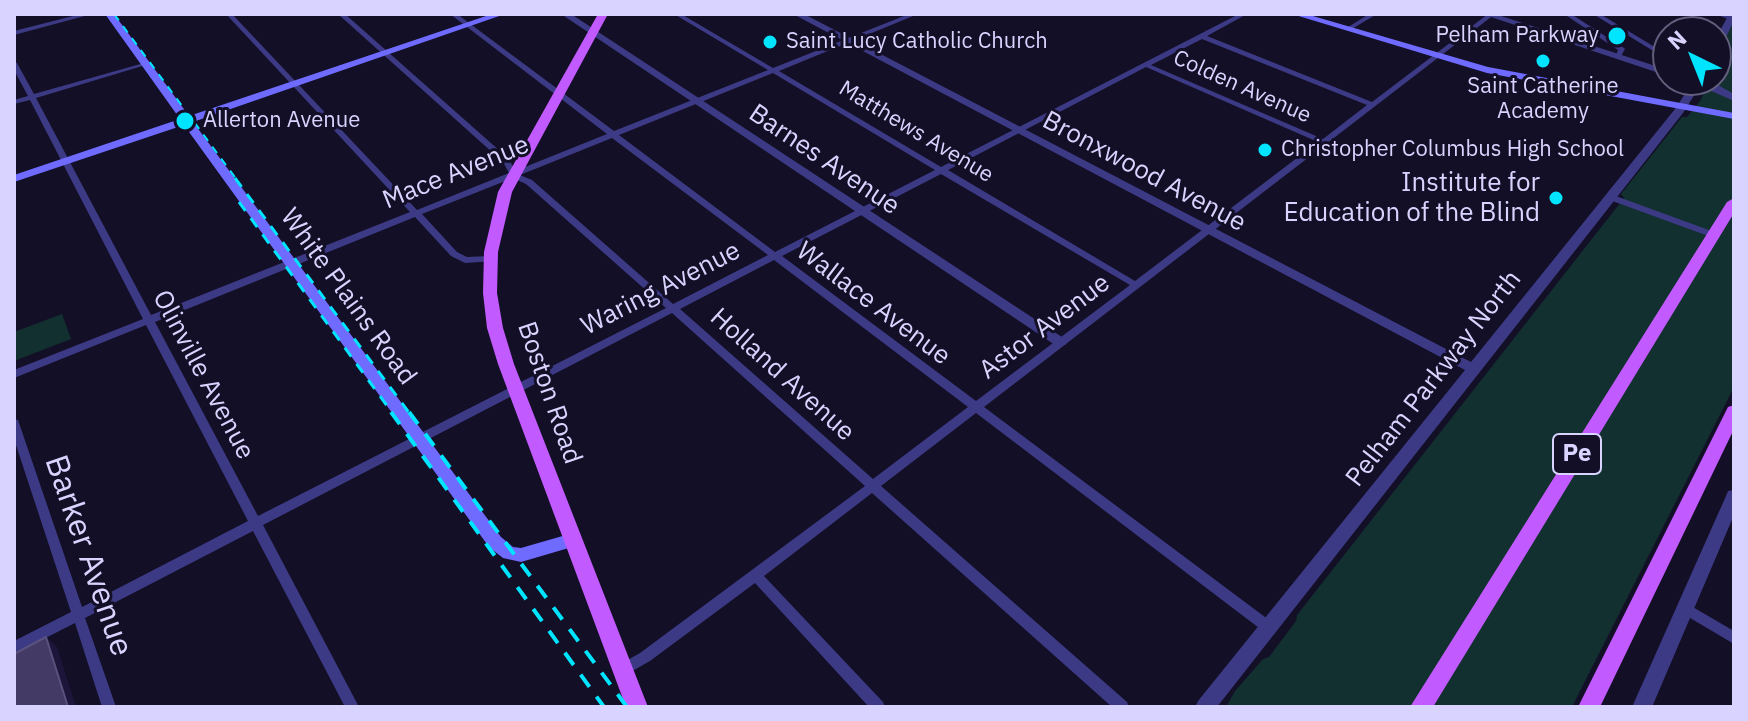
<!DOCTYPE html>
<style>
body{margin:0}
#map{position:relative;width:1748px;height:721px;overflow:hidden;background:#130f26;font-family:"IBM Plex Sans",sans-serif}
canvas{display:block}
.frame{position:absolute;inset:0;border:16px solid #d9d4ff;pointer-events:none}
.north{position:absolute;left:1652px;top:16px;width:80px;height:80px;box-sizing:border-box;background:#130f26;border:2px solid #625e7d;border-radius:50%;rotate:317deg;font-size:22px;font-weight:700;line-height:32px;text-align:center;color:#d9d4ff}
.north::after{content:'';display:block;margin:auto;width:28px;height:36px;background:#00e5ff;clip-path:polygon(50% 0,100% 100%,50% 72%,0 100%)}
</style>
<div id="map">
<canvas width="1748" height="721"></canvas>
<div class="frame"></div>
<div class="north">N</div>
</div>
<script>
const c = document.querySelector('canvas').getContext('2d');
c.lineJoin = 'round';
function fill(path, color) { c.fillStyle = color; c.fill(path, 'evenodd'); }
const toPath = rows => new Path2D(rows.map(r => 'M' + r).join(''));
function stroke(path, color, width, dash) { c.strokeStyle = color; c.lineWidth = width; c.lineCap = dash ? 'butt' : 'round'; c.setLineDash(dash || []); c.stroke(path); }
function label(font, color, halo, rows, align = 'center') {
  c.font = font + ' "IBM Plex Sans",sans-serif'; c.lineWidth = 6; c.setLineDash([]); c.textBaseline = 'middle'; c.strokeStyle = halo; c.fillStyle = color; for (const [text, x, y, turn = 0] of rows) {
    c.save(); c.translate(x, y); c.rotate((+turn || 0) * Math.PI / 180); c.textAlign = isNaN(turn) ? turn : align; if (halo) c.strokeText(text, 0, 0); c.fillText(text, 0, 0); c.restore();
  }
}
const green = toPath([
 [1734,20,1734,387,1572,707,1226,707,1235,691,1263,659,1269,657,1296,621,1297,615,1624,198,1621,194,1682,117,1687,117,1700,101,1710,80,1716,80,1716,58],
 [62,314,71,339,14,361,14,332]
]);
const minor = toPath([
 [81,14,92,14,14,35,14,31,81,14],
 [226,14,232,14,417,210,509,173,503,162,338,14,345,14,509,159,515,171,607,134,450,14,457,14,614,131,768,70,674,14,681,14,773,68,909,14,918,14,779,71,941,167,1239,14,1247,14,1207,36,1372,102,1488,14,1495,14,984,407,1273,623,1274,627,1273,631,1268,633,1263,631,976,413,881,486,1127,702,1129,707,1112,707,872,493,764,576,883,702,885,707,869,707,755,583,650,661,627,674,622,676,617,674,615,670,617,666,640,653,865,486,672,313,263,525,359,707,345,707,253,531,85,618,116,707,102,707,75,623,14,654,14,641,71,612,14,439,14,419,18,420,19,423,82,607,248,521,146,325,14,378,14,370,143,319,30,100,14,104,14,100,28,96,14,70,14,61,17,63,34,94,144,63,149,64,36,98,151,315,410,212,226,14],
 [1202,39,1367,105,1323,139,1151,65,1202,39],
 [1146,67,1318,142,1135,281,948,170,1146,67],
 [773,73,935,170,775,252,619,135,773,73],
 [612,138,768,255,673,304,532,180,520,175,612,138],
 [941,174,1130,285,976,401,782,256,941,174],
 [513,178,526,184,666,308,258,516,155,322,415,217,451,256,465,263,494,261,495,259,494,257,491,256,467,257,457,252,422,214,513,178],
 [774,260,968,407,873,479,680,309,774,260],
 [1369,14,1377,14,1350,30,1345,29,1369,14],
 [1564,14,1571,14,1624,48,1625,49,1620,58,1615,57,1618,50,1564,14],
 [1593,14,1600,14,1668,55,1668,60,1593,14],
 [1715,14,1725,14,1734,18,1731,20,1715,14],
 [1607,195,1613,195,1717,233,1718,235,1714,238,1711,237,1607,199,1607,195],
 [1684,602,1734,631,1734,644,1680,612,1678,608,1680,604,1684,602]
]);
const tertiary = toPath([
 [561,14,571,14,1065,339,1067,342,1065,345,1055,345,561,14],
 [793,14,804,14,1471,362,1675,109,1692,83,1686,80,1704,80,1716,84,1734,94,1734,101,1700,86,1683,113,1217,707,1195,707,1198,701,1465,370,793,14],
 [1482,14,1495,14,1668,70,1668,76,1482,14],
 [1729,14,1734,14,1734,21,1721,47,1716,50,1716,38,1729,14],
 [1734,490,1734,515,1652,707,1632,707,1726,496,1728,491,1734,490]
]);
const secondary = toPath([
 [105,14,114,14,189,116,492,14,505,14,193,122,501,537,513,547,521,548,573,533,579,535,581,540,579,545,521,562,503,558,489,547,184,125,14,182,14,175,180,119,105,14],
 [1292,14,1306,14,1488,67,1734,113,1734,119,1487,73,1292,14]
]);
const primary = toPath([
 [598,14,608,14,512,192,498,252,497,293,503,328,514,364,648,707,626,707,498,364,487,328,483,293,484,252,498,192,598,14],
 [1734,198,1734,213,1433,707,1410,707,1727,202,1734,198],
 [1734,405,1734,429,1600,707,1578,707,1728,407,1734,405]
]);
const railFar2 = toPath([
 [114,14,237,180]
]);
const railFar1 = toPath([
 [235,178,410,414],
 [239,202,393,414]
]);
const rail = toPath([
 [391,412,604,707],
 [409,412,627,707]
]);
const shadedWall = toPath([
 [46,637,57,647,76,707,68,707]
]);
const building = toPath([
 [46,637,68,707,14,707,14,654,46,637]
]);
const markers = [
 [1617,36,10,"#00e5ff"],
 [770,42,8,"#00e5ff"],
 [1543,61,8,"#00e5ff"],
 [185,121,10,"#00e5ff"],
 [1265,150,8,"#00e5ff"],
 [1556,198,8,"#00e5ff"]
];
const farPoinames = [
 ["Pelham Parkway",1599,36,"right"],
 ["Saint Lucy Catholic Church",786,42],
 ["Saint Catherine",1543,87,"center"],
 ["Academy",1543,112,"center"],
 ["Allerton Avenue",203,121],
 ["Christopher Columbus High School",1281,150]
];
const farStreetnames = [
 ["Colden Avenue",1242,87,24],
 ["Matthews Avenue",916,132,31]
];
const shields = [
 [1577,454,48]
];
const shieldNames = [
 ["Pe",1577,454]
];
const streetNames = [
 ["Barnes Avenue",824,160,34],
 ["Bronxwood Avenue",1144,172,28],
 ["Mace Avenue",456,173,-22],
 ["Waring Avenue",661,289,-27],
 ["White Plains Road",348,297,54],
 ["Wallace Avenue",873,304,37],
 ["Astor Avenue",1045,327,-37],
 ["Olinville Avenue",203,375,62],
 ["Holland Avenue",782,375,42],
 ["Pelham Parkway North",1434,379,-52],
 ["Boston Road",549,393,71]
];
const poiNames = [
 ["Institute for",1540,183],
 ["Education of the Blind",1540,213]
];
const nearStreetnames = [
 ["Barker Avenue",88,556,71]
];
fill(green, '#12302f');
fill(minor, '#3d3a85');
fill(tertiary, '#3d3a85');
fill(secondary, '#6f6bff');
fill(primary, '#c25bff');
stroke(railFar2, '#00e5ff', 2, [8, 7]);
stroke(railFar1, '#00e5ff', 3, [11, 9]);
stroke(rail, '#00e5ff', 4, [15, 12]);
fill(shadedWall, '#1d163a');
fill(building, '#433a66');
stroke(building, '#5a527e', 2);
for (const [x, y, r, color] of markers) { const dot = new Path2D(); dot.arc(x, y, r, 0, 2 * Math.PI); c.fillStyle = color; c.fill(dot); stroke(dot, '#130f26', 3); }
label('22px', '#d9d4ff', '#130f26', farPoinames, 'left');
label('22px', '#d9d4ff', '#130f26', farStreetnames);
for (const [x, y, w] of shields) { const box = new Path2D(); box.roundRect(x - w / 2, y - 20, w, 40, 6); c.fillStyle = '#130f26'; c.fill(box); stroke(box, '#d9d4ff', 2); }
label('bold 24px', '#d9d4ff', null, shieldNames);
label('26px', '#d9d4ff', '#130f26', streetNames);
label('26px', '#d9d4ff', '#130f26', poiNames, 'right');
label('32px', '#d9d4ff', '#130f26', nearStreetnames);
</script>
